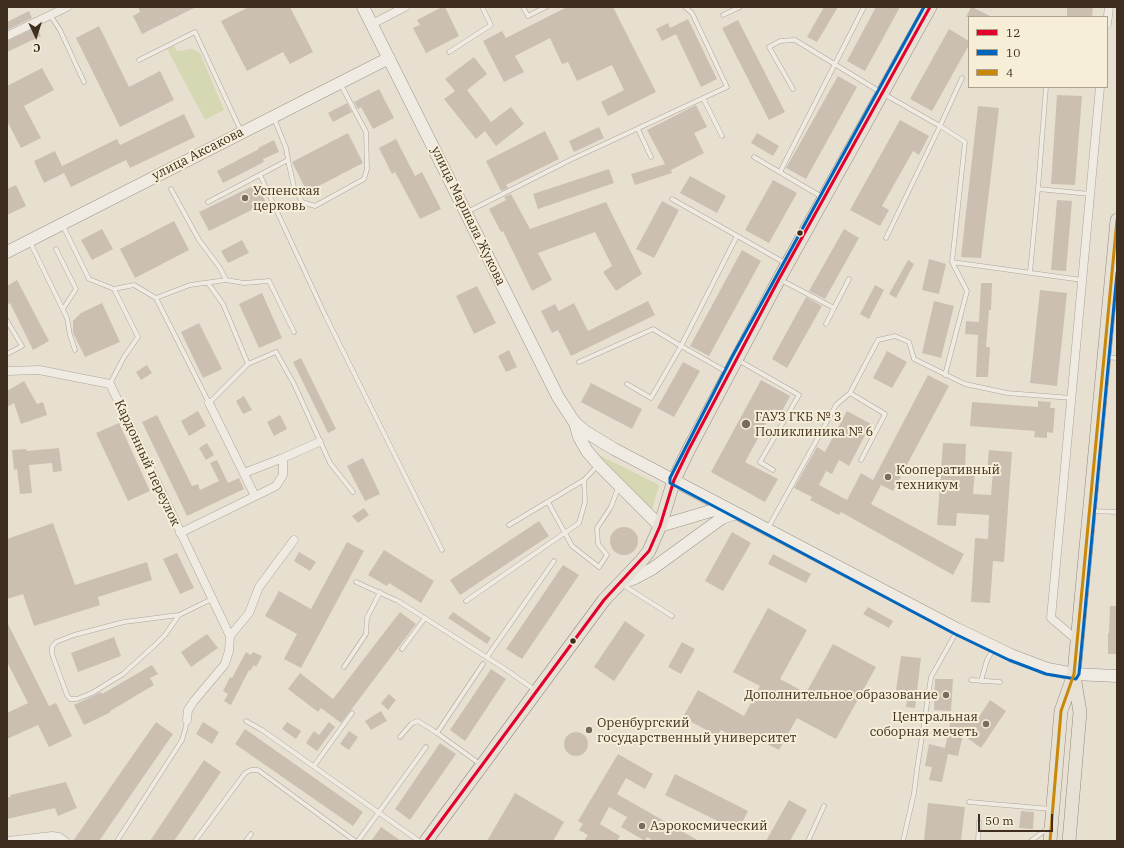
<!DOCTYPE html>
<meta charset="utf-8">
<style>
body{margin:0}
#map{position:relative;width:1124px;height:848px;overflow:hidden;background:#e7e0d1;font-family:"IBM Plex Serif",serif}
canvas{display:block}
.frame{position:absolute;inset:0;border:8px solid #3d2e20;pointer-events:none}
.legend{position:absolute;left:968px;top:16px;width:140px;height:72px;box-sizing:border-box;background:#f7eed8;border:1px solid #ada18e;margin:0;padding:5px 7px;list-style:none;font-size:12px;color:#3d2e20}
.legend li{display:flex;align-items:center;gap:8px;height:20px}
.legend b{width:20px;border:1px solid #ada18e}
.north{position:absolute;left:16px;top:16px;width:40px;height:40px;-webkit-text-stroke:3px #f7eed8;paint-order:stroke;rotate:176deg;font-size:11px;font-weight:700;line-height:16px;text-align:center;color:#3d2e20}
.north::after{content:'';display:block;margin:auto;width:14px;height:18px;background:#3d2e20;clip-path:polygon(50% 0,100% 100%,50% 72%,0 100%)}
.scale{position:absolute;left:978px;top:814px;width:75px;height:18px;box-sizing:border-box;border:2px solid #3d2e20;border-top:0;padding-left:5px;font-size:12px;line-height:14px;white-space:nowrap;color:#3d2e20;-webkit-text-stroke:3px #f7eed8;paint-order:stroke}
</style>
<div id="map">
<canvas width="1124" height="848"></canvas>
<div class="frame"></div>
<ul class="legend">
<li><b style="height:5px;background:#e4002b"></b>12</li>
<li><b style="height:5px;background:#0065bd"></b>10</li>
<li><b style="height:5px;background:#c88808"></b>4</li>
</ul>
<div class="north">С</div>
<div class="scale">50 m</div>
</div>
<script>
const c = document.querySelector('canvas').getContext('2d');
c.lineJoin = 'round';
function fill(path, color) { c.fillStyle = color; c.fill(path, 'evenodd'); }
const toPath = rows => new Path2D(rows.map(r => 'M' + r).join(''));
function stroke(path, color, width, dash) { c.strokeStyle = color; c.lineWidth = width; c.lineCap = dash ? 'butt' : 'round'; c.setLineDash(dash || []); c.stroke(path); }
function label(font, color, halo, rows, align = 'center') {
  c.font = font + ' "IBM Plex Serif",serif'; c.lineWidth = 4; c.setLineDash([]); c.textBaseline = 'middle'; c.strokeStyle = halo; c.fillStyle = color; for (const [text, x, y, turn = 0] of rows) {
    c.save(); c.translate(x, y); c.rotate((+turn || 0) * Math.PI / 180); c.textAlign = isNaN(turn) ? turn : align; if (halo) c.strokeText(text, 0, 0); c.fillText(text, 0, 0); c.restore();
  }
}
const green = toPath([
 [174,46,177,51,192,49,200,53,224,110,205,120,167,49],
 [597,454,659,485,652,510]
]);
const building = toPath([
 [138,7,196,7,142,34,133,16,140,12],
 [249,7,290,7,313,52,290,64,283,52,247,71,221,21],
 [442,7,445,7,459,36,426,53,413,28,420,25,417,20],
 [567,7,613,7,656,92,608,116,601,102,624,90,612,65,577,81,568,62,562,64,550,38,515,56,524,72,504,82,483,41,502,31,506,38],
 [824,7,838,7,817,42,807,37],
 [876,7,900,7,865,71,847,61],
 [971,7,972,7,992,17,966,17],
 [1067,7,1093,7,1092,17,1067,17],
 [29,11,32,18,7,30,7,22],
 [688,19,717,79,701,87,676,34,662,41,656,29,668,23,670,28],
 [738,20,785,112,769,120,722,28],
 [99,26,129,87,160,71,174,100,120,127,76,38],
 [37,27,41,36,7,52,7,41],
 [949,29,969,41,969,45,932,111,910,99],
 [474,57,487,74,467,90,491,122,511,107,524,124,496,146,485,131,476,139,444,99,455,91,445,79],
 [42,68,54,90,24,106,41,138,21,148,7,121,7,86],
 [838,76,857,87,806,179,786,168],
 [379,89,394,118,373,129,361,107,358,109,354,102],
 [1057,95,1082,96,1075,185,1051,184],
 [347,103,352,112,333,122,328,113],
 [696,105,707,127,694,133,704,153,671,170,672,173,635,185,631,174,665,164,647,130],
 [978,106,999,108,981,258,961,257],
 [184,114,195,137,130,168,126,160,71,187,64,173,44,183,34,161,55,151,62,166,117,139,120,145],
 [900,120,929,136,919,155,913,151,882,206,889,210,880,226,850,210],
 [599,127,604,138,574,152,569,141],
 [545,131,559,159,506,185,508,188,501,191,486,161],
 [348,133,363,163,307,192,292,162],
 [757,133,779,146,773,156,751,143],
 [396,139,415,176,422,172,441,209,420,219,395,172,392,174,379,148],
 [274,140,279,152,263,159,264,162,223,183,217,171,259,149,258,148],
 [609,169,614,183,538,209,533,194],
 [690,176,726,196,717,213,680,193],
 [773,180,797,193,769,243,745,230],
 [257,184,266,203,209,231,199,212],
 [16,185,26,206,7,215,7,189],
 [511,194,530,229,606,202,642,274,616,291,603,272,612,266,595,232,538,253,552,280,532,291,503,231,501,232,489,209,506,200,504,197],
 [1057,200,1072,201,1066,271,1051,270],
 [662,201,679,210,654,258,636,249],
 [174,221,189,250,135,278,120,249],
 [102,229,113,249,92,260,81,240],
 [844,229,859,238,825,299,809,291],
 [242,240,249,253,228,263,221,251],
 [742,250,761,261,709,356,690,346],
 [929,259,946,264,939,294,922,290],
 [908,260,914,264,896,298,889,294],
 [17,280,49,341,33,350,10,303,7,305,7,286],
 [981,283,992,283,991,310,989,310,986,347,990,347,988,377,976,377,978,335,965,334,966,321,979,322],
 [875,285,884,290,869,319,860,314],
 [477,286,496,323,474,334,456,296],
 [1040,290,1067,293,1057,386,1030,383],
 [262,293,282,338,259,348,239,304],
 [806,297,822,306,787,368,772,359],
 [648,301,655,315,571,356,558,330,552,333,541,311,555,304,559,311,574,303,588,331],
 [934,301,954,306,941,358,922,353],
 [102,303,120,342,85,357,73,333,73,321,81,313],
 [199,323,222,369,203,378,181,332],
 [509,350,517,367,506,372,498,356],
 [887,351,907,362,892,388,873,378],
 [301,358,336,429,328,433,293,362],
 [683,362,700,371,674,417,657,408],
 [147,365,152,373,141,380,136,372],
 [928,375,949,386,893,491,881,485,871,504,964,554,953,575,841,512,839,515,810,500,812,497,794,488,817,447,825,452,847,411,871,424,849,466,839,460,832,474,826,471,819,485,847,500,861,473,873,480],
 [761,380,790,396,781,413,774,409,745,462,778,479,765,502,711,472],
 [24,381,37,404,43,402,47,415,21,424,14,403,7,407,7,391],
 [591,383,642,409,632,429,581,402],
 [244,396,252,410,243,414,236,401],
 [1038,401,1051,402,1050,408,1055,408,1053,433,1047,432,1047,438,1034,437,1035,431,970,426,972,402,1038,407],
 [198,411,206,426,189,436,181,421],
 [157,415,192,486,198,484,200,490,219,481,210,463,217,460,228,483,239,478,244,489,187,516,142,422],
 [280,415,287,429,274,436,267,422],
 [119,423,150,491,128,501,96,433],
 [207,443,214,455,206,460,199,448],
 [943,443,966,444,965,469,975,470,973,494,991,495,993,471,987,471,989,450,1012,452,1004,562,993,561,990,603,971,602,975,538,988,539,989,515,957,513,956,526,937,525],
 [59,448,62,471,53,472,52,463,29,465,32,493,20,494,17,469,14,470,12,450,26,449,27,451],
 [363,458,380,494,365,501,347,466],
 [364,508,369,515,358,523,352,516],
 [539,521,549,536,460,595,450,580],
 [53,523,75,585,147,562,152,580,98,597,100,605,34,626,23,594,7,599,7,539],
 '610 541a14 14 0 1 1 28 0a14 14 0 1 1-28 0Z',
 [732,532,751,543,723,591,705,581],
 [347,542,364,551,301,668,284,659,297,634,265,616,279,591,311,609],
 [384,550,434,581,421,603,389,583,387,586,368,575],
 [299,552,316,562,310,571,294,561],
 [177,553,194,588,180,594,163,559],
 [773,554,811,574,806,583,768,564],
 [563,565,579,575,522,659,506,649],
 [1110,606,1117,606,1117,654,1108,654,1108,633,1109,633],
 [868,607,893,621,889,628,863,614],
 [768,608,807,630,780,679,806,693,833,644,876,667,836,739,797,718,779,750,748,734,744,742,721,730,717,736,683,717,698,690,744,716,760,686,733,672],
 [400,612,416,624,341,723,321,708,318,712,288,689,300,673,333,699],
 [453,612,491,638,487,644,448,618],
 [625,621,645,635,614,681,594,667],
 [7,622,49,706,56,703,72,736,49,747,38,725,7,739,7,713,28,703,7,662],
 [207,634,218,648,191,667,181,652],
 [114,637,121,656,78,672,71,653],
 [682,642,695,649,681,674,668,667],
 [246,652,251,655,253,652,262,656,256,667,254,665,250,671,249,670,231,705,224,701,228,694,223,691,230,677,232,678],
 [901,656,921,658,915,708,906,707,907,699,895,697],
 [152,665,158,674,150,678,154,685,110,711,111,712,84,725,74,705,101,692,102,694],
 [491,669,506,679,465,741,450,730],
 [935,679,953,679,951,711,934,710],
 [389,694,396,700,388,710,381,703],
 [990,700,1006,711,981,748,963,735,958,756,948,754,942,782,929,780,932,767,925,766,929,744,945,748,952,714,977,720],
 [381,711,387,721,371,730,365,721],
 [156,722,173,734,99,841,73,841],
 [203,722,219,732,212,744,196,734],
 [287,722,301,731,296,739,282,729],
 [329,722,335,727,317,751,306,743,314,731,319,735],
 [245,729,363,812,353,826,235,744],
 [349,731,358,737,349,750,340,744],
 '564 744a12 12 0 1 1 24 0a12 12 0 1 1-24 0Z',
 [440,743,456,754,410,820,395,809],
 [618,754,653,774,645,789,626,778,617,794,699,841,653,841,647,837,645,841,621,827,627,817,609,807,600,824,620,836,617,841,584,841,588,835,579,830,583,824,578,821],
 [204,760,221,772,174,841,150,841],
 [675,774,748,811,738,831,665,795],
 [66,782,77,808,58,816,55,808,7,819,7,797,11,797,10,795],
 [515,793,564,822,553,841,487,841],
 [789,800,807,810,790,841,766,841],
 [928,803,965,807,961,841,924,840],
 [1021,811,1034,812,1033,829,1019,828],
 [381,827,401,841,371,841]
]);
const lane = toPath([
 [523,7,528,16,546,7],
 [50,15,60,30,84,82],
 [723,15,740,7],
 [449,52,491,25,482,7],
 [139,60,195,32,241,131],
 [962,78,940,126,965,142,952,262,1082,280],
 [1046,87,1038,189,1090,194],
 [793,89,769,47,780,41,795,40,882,93,940,126,886,238],
 [703,98,722,136],
 [274,118,286,148,289,165,294,187,302,202,315,206,364,179,367,169,366,132,341,85],
 [638,129,651,157],
 [754,157,822,197],
 [780,172,864,7],
 [260,175,326,317,442,550],
 [171,189,199,240,220,268,226,280,244,283,269,281,294,332],
 [672,199,785,263],
 [208,202,288,160],
 [467,212,570,160,727,87,692,13,685,7],
 [63,226,89,279,114,289,134,285,156,298,209,403,248,364,276,352,294,384,330,463,353,492],
 [30,242,67,318,70,335,75,350],
 [56,249,76,289,63,309],
 [1030,272,1038,189],
 [781,280,834,308,849,279],
 [208,283,223,304,248,364],
 [156,298,190,285,226,280],
 [7,321,22,346,7,354],
 [826,324,834,308],
 [1105,357,1117,358],
 [738,360,799,395,760,462,773,470],
 [579,362,653,329,681,346,651,398,627,384],
 [727,372,681,346,737,236],
 [945,375,967,291,952,262],
 [110,384,124,357,138,337,114,289],
 [850,393,885,414,861,460],
 [548,502,572,546,599,567,607,555,598,544,597,528,611,507,618,488],
 [1091,511,1117,512],
 [509,525,584,480,598,465],
 [768,528,836,405,850,393,878,340,895,336,909,342,914,359,965,384,1007,393,1072,398],
 [356,582,398,601,502,667,535,690],
 [623,585,672,616],
 [466,601,579,523,585,502,584,480],
 [179,615,124,622,74,635,56,642,52,647,52,654,67,695,70,699,77,699,92,693,123,674,155,645,165,635,179,615,212,599],
 [402,649,425,618],
 [487,657,554,561],
 [344,667,366,634,367,618,380,592],
 [971,680,1000,682],
 [981,681,987,660,994,648],
 [246,721,262,730,419,841],
 [437,733,483,664],
 [400,737,412,723,418,721,437,733,480,764],
 [314,766,352,713],
 [969,802,1051,809],
 [117,841,182,740,185,730,187,720],
 [195,841,245,773,251,770,258,770,355,841],
 [246,841,251,834],
 [358,841,426,747],
 [808,841,824,806],
 [903,841,914,793,917,769,931,677,957,631],
 [978,841,979,822],
 [1031,841,1048,828]
]);
const street = toPath([
 [372,24,405,7],
 [1107,24,1109,7],
 [7,36,67,7],
 [7,371,39,370,110,384,230,636,229,651,225,664,194,701,188,710,187,720],
 [209,403,255,496],
 [244,473,283,458],
 [180,533,276,486,283,475,283,458,319,442],
 [230,636,249,613,259,587,294,540],
 [1077,640,1051,618,1100,87],
 [8,841,52,836,59,837,65,841]
]);
const secondary = toPath([
 [363,7,558,397,575,423,586,432,614,449,957,629,1011,655,1048,669,1074,674,1117,676],
 [7,252,389,58],
 [575,423,579,437,587,451,599,465,660,526,724,507],
 [620,583,635,578,652,569,722,518,736,513]
]);
const primary = toPath([
 [426,841,604,600,642,560,649,551,660,526,674,480,689,449,779,279,930,7],
 [1050,841,1061,711,1074,674,1117,220],
 [1069,841,1080,712,1074,676]
]);
const bus1 = toPath([
 [426,841,604,600,649,551,660,526,674,480,689,449,779,279,930,7]
]);
const bus2 = toPath([
 [924,7,732,357,670,478,670,483,955,634,1009,660,1046,674,1076,679,1079,674,1117,273]
]);
const bus3 = toPath([
 [1050,841,1061,711,1074,674,1117,220]
]);
const markers = [
 [245,198,4,"#786c5e"],
 [800,233,3.5,"#3d2e20"],
 [746,424,5,"#786c5e"],
 [888,477,4,"#786c5e"],
 [573,641,3.5,"#3d2e20"],
 [946,695,4,"#786c5e"],
 [986,724,4,"#786c5e"],
 [589,730,4,"#786c5e"],
 [642,826,4,"#786c5e"]
];
const streetNames = [
 ["улица Аксакова",198,154,-27],
 ["улица Маршала Жукова",468,216,64],
 ["Кардонный переулок",147,463,65]
];
const poiNames = [
 ["Успенская",253,191],
 ["церковь",253,206],
 ["ГАУЗ ГКБ № 3",755,417],
 ["Поликлиника № 6",755,432],
 ["Кооперативный",896,470],
 ["техникум",896,485],
 ["Дополнительное образование",938,695,"right"],
 ["Центральная",978,717,"right"],
 ["соборная мечеть",978,732,"right"],
 ["Оренбургский",597,723],
 ["государственный университет",597,738],
 ["Аэрокосмический",650,826]
];
fill(green, '#d6d7b3');
fill(building, '#cbbfb2');
stroke(lane, '#ada599', 5);
stroke(street, '#ada599', 9);
stroke(secondary, '#9c958a', 13);
stroke(primary, '#928b80', 14);
stroke(lane, '#efebe3', 4);
stroke(street, '#efebe3', 8);
stroke(secondary, '#efebe3', 12);
stroke(primary, '#e6e1d4', 13);
stroke(bus1, '#e4002b', 3);
stroke(bus2, '#0065bd', 3);
stroke(bus3, '#c88808', 3);
for (const [x, y, r, color] of markers) { const dot = new Path2D(); dot.arc(x, y, r, 0, 2 * Math.PI); c.fillStyle = color; c.fill(dot); stroke(dot, '#f7eed8', 1.5); }
label('13px', '#3d2e20', '#f7eed8', streetNames);
label('13px', '#3d2e20', '#f7eed8', poiNames, 'left');
</script>
